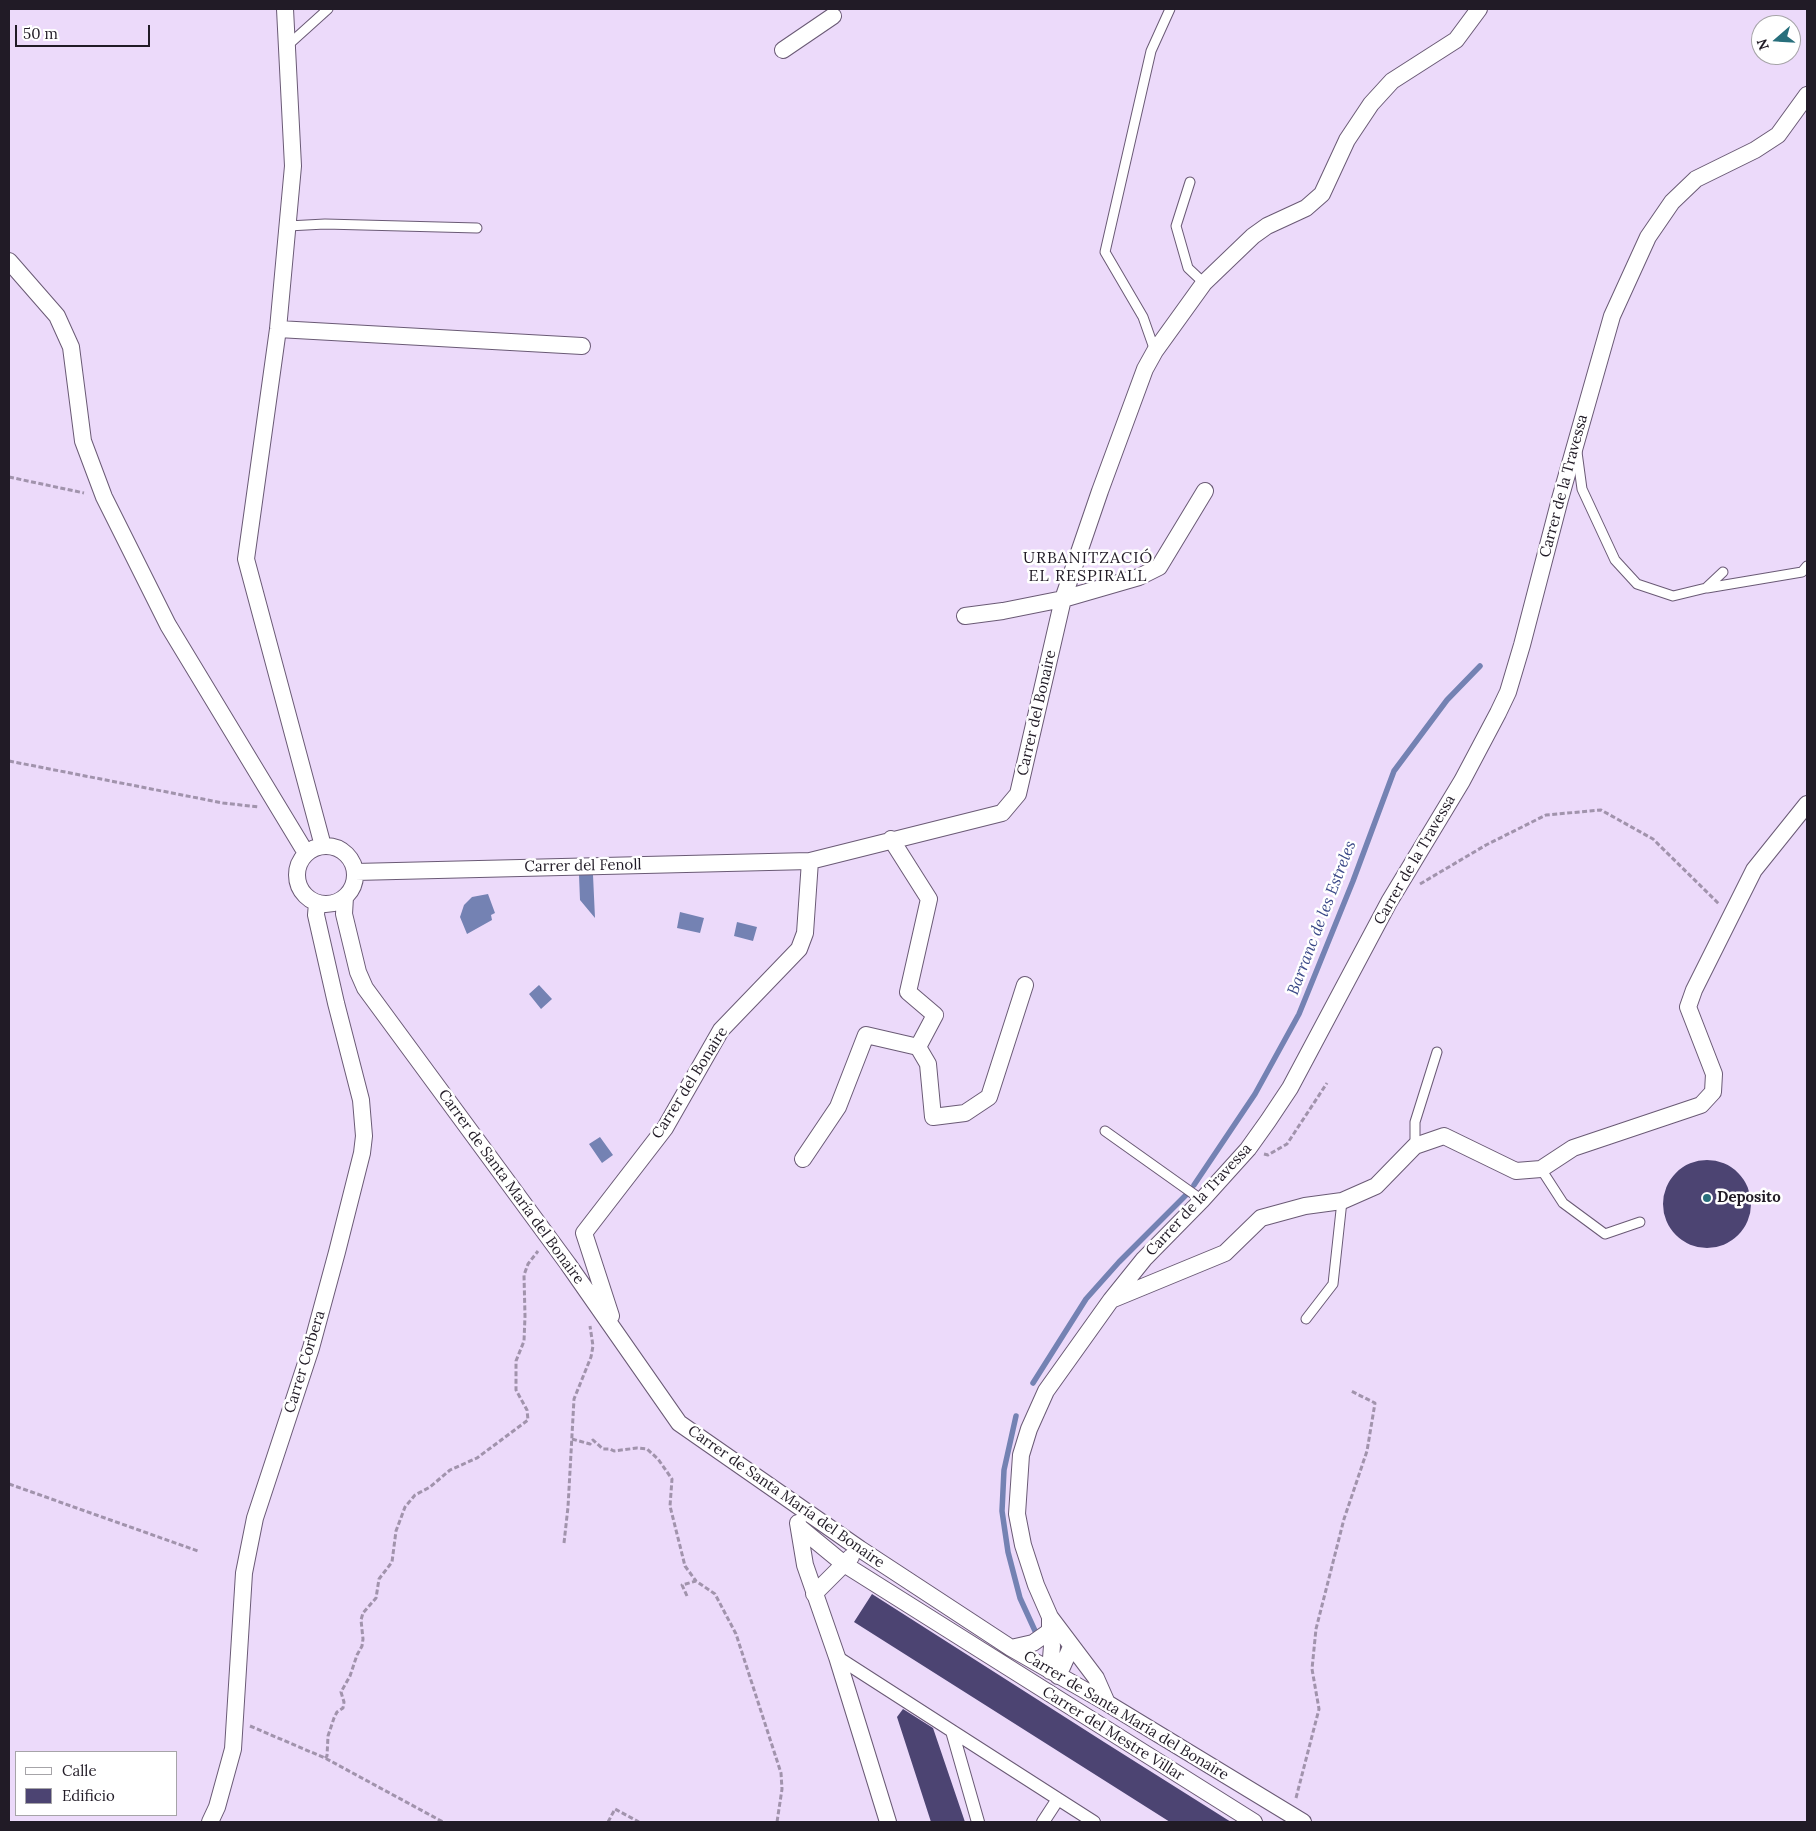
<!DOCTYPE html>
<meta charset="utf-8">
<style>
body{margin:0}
#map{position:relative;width:1816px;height:1831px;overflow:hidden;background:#ecdafa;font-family:Lora,serif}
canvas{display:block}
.frame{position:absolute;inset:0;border:10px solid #211b26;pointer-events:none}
.legend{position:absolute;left:15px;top:1751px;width:162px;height:65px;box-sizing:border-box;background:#fff;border:1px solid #a6a4a8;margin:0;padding:6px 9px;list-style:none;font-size:15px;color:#211b26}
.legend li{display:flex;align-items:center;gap:10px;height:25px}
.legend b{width:25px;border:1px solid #a6a4a8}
.north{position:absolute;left:1751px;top:15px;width:50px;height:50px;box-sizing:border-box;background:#fff;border:1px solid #a6a4a8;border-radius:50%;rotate:251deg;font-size:14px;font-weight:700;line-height:20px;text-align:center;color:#211b26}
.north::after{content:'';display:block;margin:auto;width:18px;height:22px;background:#286f7c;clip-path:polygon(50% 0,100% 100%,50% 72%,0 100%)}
.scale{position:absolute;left:15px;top:25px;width:135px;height:22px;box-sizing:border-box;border:2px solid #211b26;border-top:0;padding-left:6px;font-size:15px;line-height:18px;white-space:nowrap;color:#211b26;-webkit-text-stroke:4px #fff;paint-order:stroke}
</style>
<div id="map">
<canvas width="1816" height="1831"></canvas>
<div class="frame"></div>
<ul class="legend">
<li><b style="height:6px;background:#fff"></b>Calle</li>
<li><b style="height:14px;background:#4c4472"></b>Edificio</li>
</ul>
<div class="north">N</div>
<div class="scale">50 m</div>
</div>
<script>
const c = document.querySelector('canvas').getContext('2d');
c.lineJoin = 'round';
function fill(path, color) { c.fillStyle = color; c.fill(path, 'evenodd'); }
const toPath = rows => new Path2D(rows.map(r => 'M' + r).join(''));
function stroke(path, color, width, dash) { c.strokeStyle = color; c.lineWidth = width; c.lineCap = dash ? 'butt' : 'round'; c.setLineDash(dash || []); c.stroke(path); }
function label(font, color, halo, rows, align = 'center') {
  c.font = font + ' Lora,serif'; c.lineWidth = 5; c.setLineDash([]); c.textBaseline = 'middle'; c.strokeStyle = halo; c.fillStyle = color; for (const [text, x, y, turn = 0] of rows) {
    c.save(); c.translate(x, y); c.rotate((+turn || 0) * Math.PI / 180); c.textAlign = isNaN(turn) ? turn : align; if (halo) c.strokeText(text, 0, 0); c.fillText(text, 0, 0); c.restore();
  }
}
const water = toPath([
 [579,875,593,875,595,918,580,900],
 [488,894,495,913,491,915,492,920,467,934,460,917,464,905,472,897],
 [680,912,704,918,700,933,677,928],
 [737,922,757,927,753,941,734,936],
 [539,985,552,999,541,1009,529,994],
 [600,1137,613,1155,602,1163,589,1144]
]);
const stream = toPath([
 [1194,1185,1255,1094,1299,1014,1353,881,1394,771,1447,700,1480,666],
 [1033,1383,1086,1299,1119,1262,1186,1195],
 [1016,1416,1004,1470,1002,1511,1008,1552,1020,1598,1036,1633]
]);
const building = toPath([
 '1663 1204a44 44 0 1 1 88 0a44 44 0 1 1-88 0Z',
 [872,1594,1104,1742,1231,1822,1170,1822,854,1622],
 [903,1709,933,1728,965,1822,931,1822,897,1717]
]);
const path = toPath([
 [9,477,84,493],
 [9,761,223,803,259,807],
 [1420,884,1486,845,1546,815,1601,810,1653,839,1719,904],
 [1264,1154,1268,1155,1287,1144,1327,1083],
 [572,1439,590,1444,593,1440,603,1449,610,1449,614,1451,637,1448,647,1449,658,1459,672,1479,670,1506,685,1566,696,1581],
 [9,1484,198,1551],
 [564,1543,568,1507,574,1399,591,1357,593,1346,590,1326],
 [687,1596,682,1585,696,1581,715,1594,736,1634,781,1773,782,1789,777,1822],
 [250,1726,325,1758,443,1822],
 [325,1758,327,1756,328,1736,334,1718,337,1712,343,1708,344,1702,341,1692,350,1676,357,1655,362,1646,363,1639,361,1620,363,1613,376,1598,379,1579,392,1562,396,1531,405,1507,415,1495,430,1487,450,1470,477,1458,528,1420,527,1410,516,1390,516,1361,524,1341,525,1316,524,1275,528,1264,538,1251],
 [1296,1798,1319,1709,1312,1669,1316,1629,1344,1519,1367,1451,1375,1403,1351,1391],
 [608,1822,615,1809,639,1822]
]);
const service = toPath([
 [287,46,328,9],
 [1190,182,1176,226,1188,268,1204,283],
 [288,226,325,224,477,228],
 [1155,351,1143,317,1105,252,1151,51,1170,9],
 [1577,452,1582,489,1615,560,1637,584,1673,596,1706,588,1723,572],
 [1707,588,1802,572,1807,566],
 [1105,1131,1202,1200],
 [1415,1146,1415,1122,1437,1052],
 [1541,1169,1563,1203,1605,1234,1640,1222],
 [1306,1319,1333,1284,1342,1201]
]);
const pedestrian = toPath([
 [837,1657,952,1731],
 [978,1822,952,1731,1058,1799],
 [1043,1822,1058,1799,1094,1822]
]);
const minor = toPath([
 [285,9,293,166,278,329,246,559,323,846],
 [783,50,833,16],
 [9,261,57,316,71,347,83,441,104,497,168,625,306,853],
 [278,329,582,346],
 [965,616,1003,611,1063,599,1139,577,1159,567,1205,491],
 [891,839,929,899,908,992,935,1015,918,1047,928,1064,933,1117,965,1113,989,1097,1025,985],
 '297 875a29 29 0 1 1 58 0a29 29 0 1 1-58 0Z',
 [355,872,810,861,1002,813,1018,794,1063,599,1100,491,1145,369,1155,351,1204,283,1253,236,1267,226,1306,208,1322,194,1347,140,1371,104,1392,81,1456,40,1479,9],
 [345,897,344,914,358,972,365,988,568,1264,679,1423,860,1549,1011,1648,1107,1703,1303,1822],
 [803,1159,838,1107,866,1035,918,1047],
 [1111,1300,1225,1253,1261,1218,1305,1206,1342,1201,1376,1186,1415,1146,1444,1136,1516,1171,1541,1169,1573,1148,1701,1105,1713,1092,1714,1074,1688,1007,1694,990,1754,870,1807,804],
 [611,1316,584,1233,665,1128,721,1030,799,949,805,933,810,861],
 [798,1523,805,1565,837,1657,888,1822],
 [799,1527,844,1564,1254,1822],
 [814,1594,851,1557],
 [1050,1631,1052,1646,1050,1671],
 [1011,1648,1033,1643,1050,1631,1050,1617],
 [1058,1676,1071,1647],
 [1107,1703,1096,1678,1050,1617,1036,1585,1023,1545,1017,1514,1021,1455,1029,1429,1046,1391,1111,1300,1144,1259,1202,1200,1248,1149,1268,1121,1290,1088,1389,902,1462,781,1498,713,1508,692,1522,645,1560,499,1612,316,1648,237,1672,202,1696,179,1755,150,1778,135,1807,95],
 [210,1822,217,1807,233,1749,244,1573,255,1518,311,1348,337,1252,362,1153,364,1136,361,1100,336,1003,316,915,317,903]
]);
const markers = [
 [1707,1198,5,"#286f7c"]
];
const streetNames = [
 ["Carrer de la Travessa",1564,486,-75],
 ["Carrer del Bonaire",1037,713,-77],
 ["Carrer de la Travessa",1415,860,-60],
 ["Carrer del Fenoll",583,866,-1],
 ["Carrer del Bonaire",690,1083,-58],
 ["Carrer de Santa María del Bonaire",511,1187,54],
 ["Carrer de la Travessa",1199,1200,-47],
 ["Carrer Corbera",305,1362,-73],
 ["Carrer de Santa María del Bonaire",786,1497,35],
 ["Carrer de Santa María del Bonaire",1126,1716,31],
 ["Carrer del Mestre Villar",1113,1734,32]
];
const poiNames = [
 ["Deposito",1717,1198]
];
const neighbourhoodNames = [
 ["URBANITZACIÓ",1088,558],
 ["EL RESPIRALL",1088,576]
];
const waterNames = [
 ["Barranc de les Estreles",1322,918,-69]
];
fill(water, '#7482b3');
stroke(stream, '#7482b3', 5.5);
fill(building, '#4c4472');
stroke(service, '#6a5a75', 11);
stroke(pedestrian, '#6a5a75', 14);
stroke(minor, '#6a5a75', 18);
stroke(path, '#a193ac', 3, [5, 2.5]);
stroke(service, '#fff', 9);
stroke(pedestrian, '#fff', 12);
stroke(minor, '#fff', 16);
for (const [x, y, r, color] of markers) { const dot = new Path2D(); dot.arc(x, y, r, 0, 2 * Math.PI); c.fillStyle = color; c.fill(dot); stroke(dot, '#fff', 2); }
label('15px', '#211b26', '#fff', streetNames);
label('bold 15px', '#211b26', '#fff', poiNames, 'left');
c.letterSpacing = '1px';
label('16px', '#211b26', '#fff', neighbourhoodNames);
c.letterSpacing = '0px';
label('italic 16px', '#394887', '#fff', waterNames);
</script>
